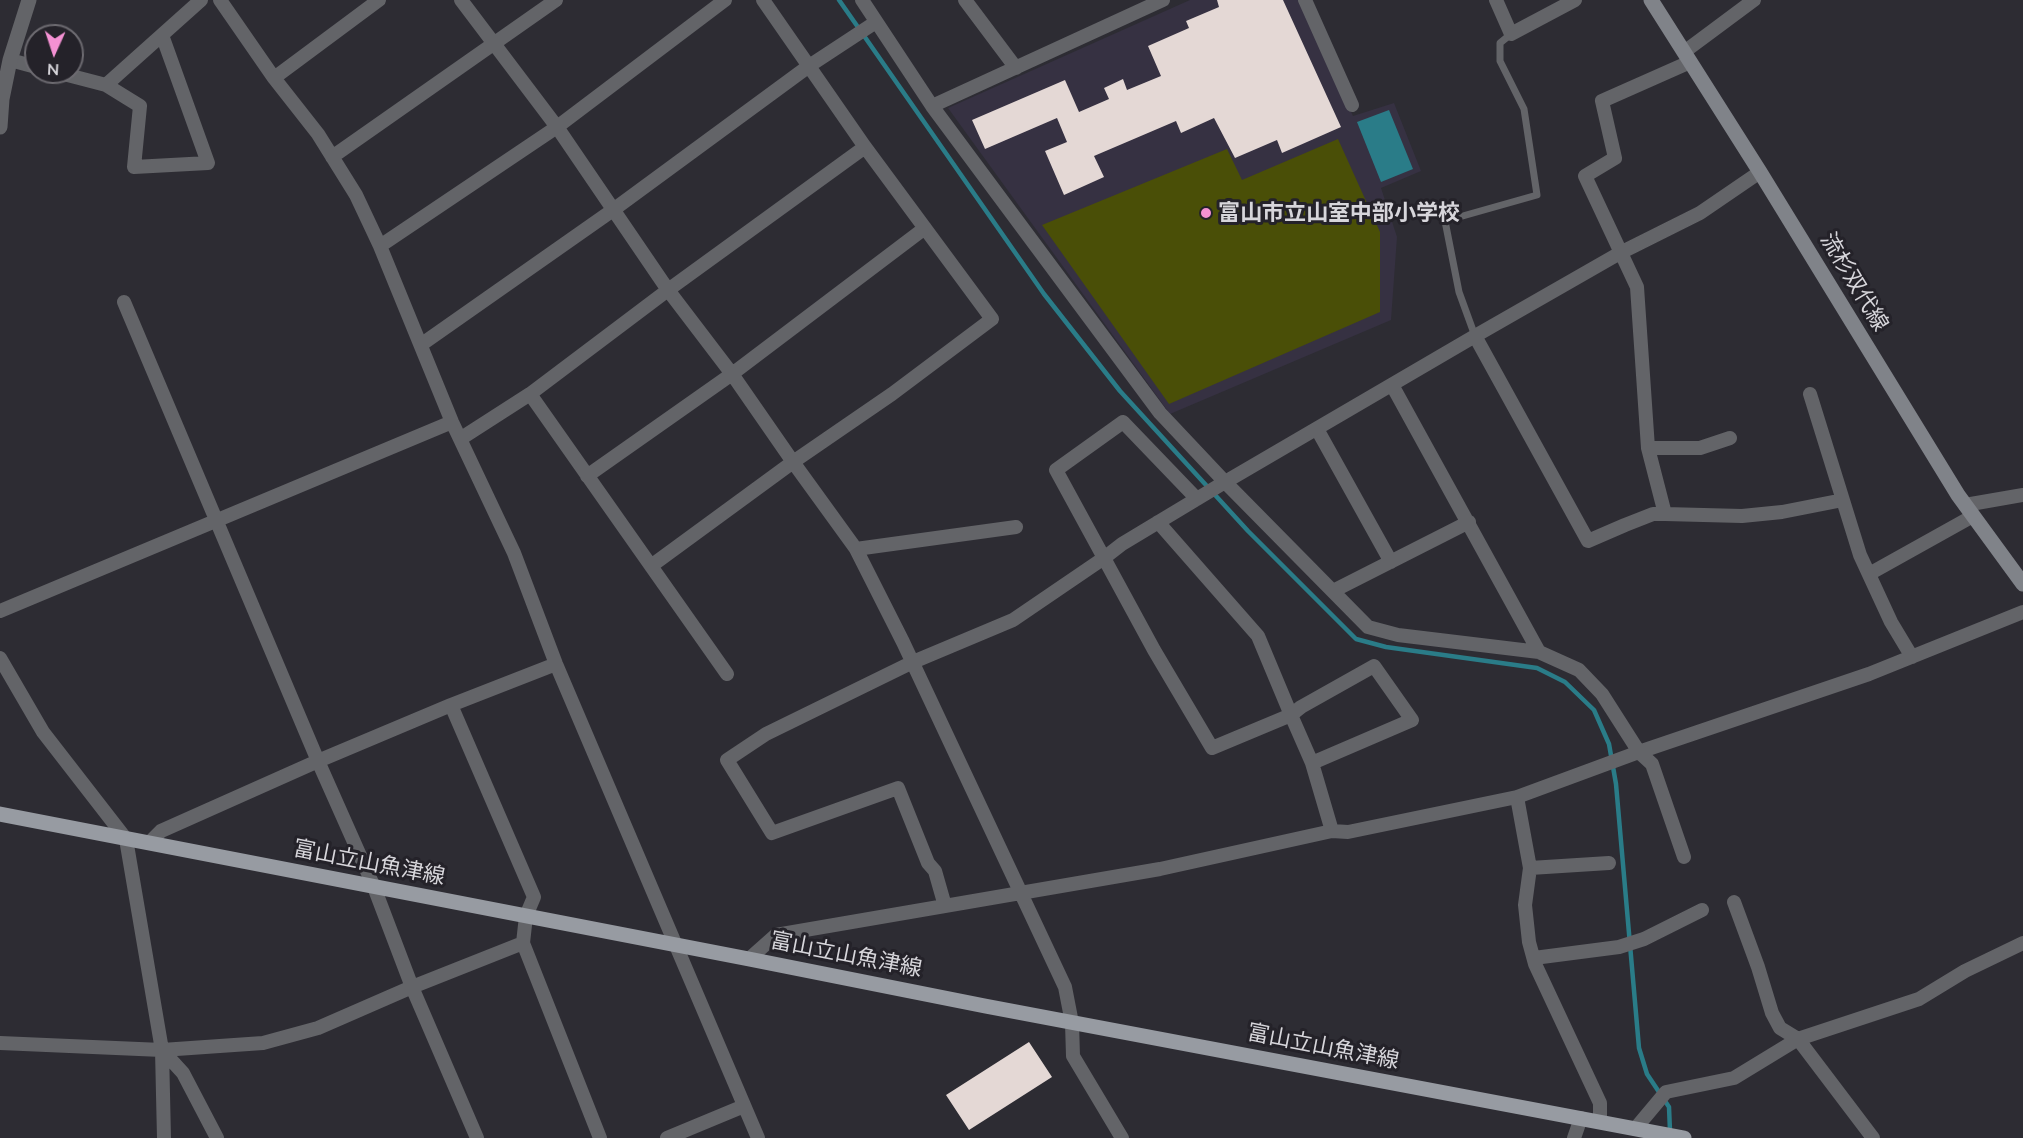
<!DOCTYPE html>
<meta charset="utf-8">
<style>
body{margin:0}
#map{position:relative;width:2023px;height:1138px;overflow:hidden;background:#2d2c33;font-family:Mulish,sans-serif}
canvas{display:block}
.north{position:absolute;left:24px;top:24px;width:60px;height:60px;box-sizing:border-box;background:#242229;border:2px solid #6c6a70;border-radius:50%;rotate:183deg;font-size:16px;font-weight:700;line-height:24px;text-align:center;color:#d7d6db}
.north::after{content:'';display:block;margin:auto;width:21px;height:27px;background:#f491d3;clip-path:polygon(50% 0,100% 100%,50% 72%,0 100%)}
</style>
<div id="map">
<canvas width="2023" height="1138"></canvas>
<div class="north">N</div>
</div>
<script>
const c = document.querySelector('canvas').getContext('2d');
c.lineJoin = 'round';
function fill(path, color) { c.fillStyle = color; c.fill(path, 'evenodd'); }
const toPath = rows => new Path2D(rows.map(r => 'M' + r).join(''));
function stroke(path, color, width, dash) { c.strokeStyle = color; c.lineWidth = width; c.lineCap = dash ? 'butt' : 'round'; c.setLineDash(dash || []); c.stroke(path); }
function label(font, color, halo, rows, align = 'center') {
  c.font = font + ' Mulish,"Noto Sans JP",sans-serif'; c.lineWidth = 6; c.setLineDash([]); c.textBaseline = 'middle'; c.strokeStyle = halo; c.fillStyle = color; for (const [text, x, y, turn = 0] of rows) {
    c.save(); c.translate(x, y); c.rotate((+turn || 0) * Math.PI / 180); c.textAlign = isNaN(turn) ? turn : align; if (halo) c.strokeText(text, 0, 0); c.fillText(text, 0, 0); c.restore();
  }
}
const education = toPath([
 [1190,0,1300,0,1353,116,1394,103,1421,171,1381,188,1397,237,1391,320,1170,414,948,108]
]);
const green = toPath([
 [1338,139,1380,232,1380,312,1169,404,1042,225,1227,149,1242,180]
]);
const water = toPath([
 [1389,110,1413,169,1381,182,1357,122]
]);
const stream = toPath([
 [839,0,1044,294,1120,391,1248,531,1356,639,1386,647,1537,668,1565,682,1594,710,1609,744,1616,784,1639,1048,1647,1074,1669,1107,1670,1131]
]);
const building = toPath([
 [1217,0,1283,0,1341,127,1282,153,1277,140,1235,158,1214,118,1181,133,1176,121,1094,156,1104,177,1064,195,1045,151,1067,142,1057,118,985,149,972,120,1065,80,1079,112,1109,99,1104,88,1123,79,1127,90,1161,76,1148,46,1189,28,1186,21,1219,7],
 [1029,1042,1052,1077,969,1130,946,1095]
]);
const service = toPath([
 [1475,336,1459,292,1445,221,1537,195,1524,109,1500,61,1500,43,1511,34]
]);
const minor = toPath([
 [220,0,274,78,318,134,356,195,380,246,452,422,514,553,556,664,758,1138],
 [461,0,557,127,668,290,732,374,793,462,856,549,903,642,1065,987,1072,1023,1073,1056,1122,1138],
 [862,0,932,106,1160,413,1225,482,1368,627,1398,635,1539,652,1579,670,1602,694,1639,752,1652,764,1684,857],
 [965,0,1016,68],
 [1305,0,1352,105],
 [1496,0,1511,34,1575,0],
 [1684,52,1754,0],
 [10,60,36,67],
 [1690,62,1602,101,1615,158,1585,176,1637,287,1648,448,1665,514,1742,516,1782,512,1843,500],
 [56,72,106,85,201,0],
 [274,78,379,0],
 [106,85,140,106,134,167,208,163,162,35],
 [932,106,1163,0],
 [332,157,556,0],
 [380,246,557,127,725,0],
 [124,302,318,761,374,887,412,987,477,1138],
 [1475,336,1588,541,1625,525,1653,514,1665,514],
 [422,344,613,210,809,66,876,22],
 [1392,385,1539,652],
 [530,394,727,674],
 [1810,394,1860,555,1891,622,1912,657],
 [1317,429,1391,562],
 [460,439,530,394,668,290,865,147],
 [1648,448,1700,448,1730,438],
 [587,476,732,374,925,228],
 [1965,505,2023,495],
 [1158,522,1258,636,1291,715,1301,707,1374,666,1412,720,1312,763],
 [856,549,1016,527],
 [651,566,793,462,892,394,992,319,865,147,763,0],
 [1869,574,1973,516],
 [1333,591,1469,522],
 [0,611,452,422],
 [0,658,43,732,126,839,162,1050,164,1138],
 [451,705,534,897,526,916,523,943,600,1138],
 [1517,797,1530,868,1525,905,1529,942,1535,964,1600,1103,1600,1122],
 [1332,831,1312,763,1291,715,1212,748,1154,650,1104,558,1122,544,1220,485,1475,336,1620,253,1700,213,1760,172],
 [149,843,161,831,318,761,451,705,556,664],
 [1530,868,1609,863],
 [1734,902,1758,967,1772,1013,1780,1028,1798,1039,1873,1138],
 [945,906,935,871,928,863,898,788,772,833,727,760,766,734,913,662,1013,620,1104,558,1056,470,1123,422,1197,499],
 [1534,958,1619,947,1644,939,1702,910],
 [749,959,776,935,1160,869,1332,831,1348,832,1517,797,1639,752,1869,674,2023,612],
 [0,1043,162,1050,263,1043,318,1028,412,987,523,943],
 [162,1050,183,1073,217,1138],
 [1635,1129,1666,1092,1734,1078,1798,1039,1919,999,1965,971,2023,943],
 [667,1138,744,1106],
 [1574,1138,1581,1118]
]);
const tertiary = toPath([
 [0,127,2,99,10,60,29,0]
]);
const secondary = toPath([
 [1651,0,1760,172,1958,495,2023,584]
]);
const primary = toPath([
 [0,814,749,959,985,1006,1684,1138]
]);
const markers = [
 [1206,213,6,"#f491d3"]
];
const poiNames = [
 ["富山市立山室中部小学校",1218,213]
];
const streetNames = [
 ["流杉双代線",1854,282,59],
 ["富山立山魚津線",369,863,11],
 ["富山立山魚津線",846,955,11],
 ["富山立山魚津線",1323,1047,11]
];
fill(education, '#363142');
fill(green, '#4a4f07');
fill(water, '#2a7c88');
stroke(stream, '#2a7c88', 4.5);
fill(building, '#e4d8d5');
stroke(service, '#636468', 7);
stroke(minor, '#636468', 14);
stroke(tertiary, '#636468', 15);
stroke(secondary, '#808389', 15);
stroke(primary, '#979ba2', 15);
for (const [x, y, r, color] of markers) { const dot = new Path2D(); dot.arc(x, y, r, 0, 2 * Math.PI); c.fillStyle = color; c.fill(dot); stroke(dot, '#242229', 2); }
label('bold 22px', '#d7d6db', '#242229', poiNames, 'left');
label('22px', '#d7d6db', '#242229', streetNames);
</script>
